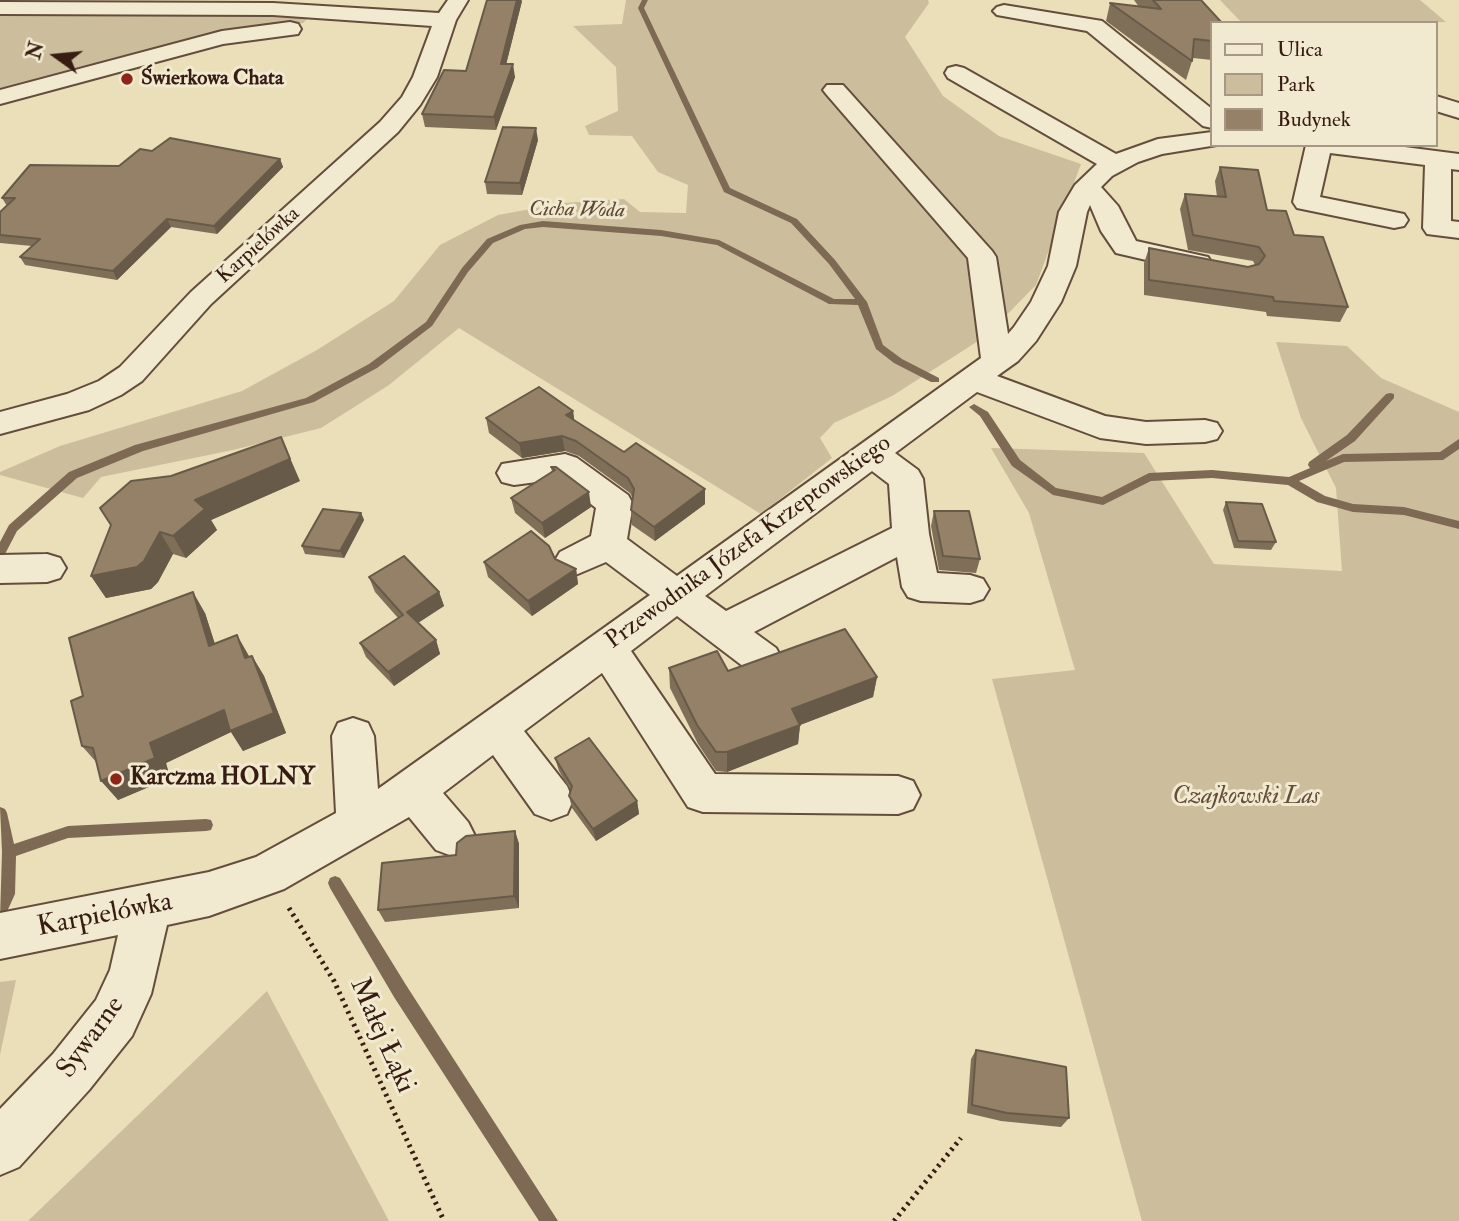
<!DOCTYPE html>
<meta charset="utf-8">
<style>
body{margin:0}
#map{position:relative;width:1459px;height:1221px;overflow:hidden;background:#eadfb8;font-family:"IM FELL Double Pica",serif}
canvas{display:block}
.legend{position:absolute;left:1210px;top:21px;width:228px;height:126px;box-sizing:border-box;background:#f1ead1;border:2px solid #a79885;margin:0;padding:9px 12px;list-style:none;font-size:21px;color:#371c12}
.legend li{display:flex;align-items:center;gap:14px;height:35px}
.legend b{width:35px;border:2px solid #a79885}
.north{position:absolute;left:21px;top:21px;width:70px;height:70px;-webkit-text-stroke:5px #f1ead1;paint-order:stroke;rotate:285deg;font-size:19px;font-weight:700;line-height:28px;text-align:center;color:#371c12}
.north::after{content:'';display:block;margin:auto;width:24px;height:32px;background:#371c12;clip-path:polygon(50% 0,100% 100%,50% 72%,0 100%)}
</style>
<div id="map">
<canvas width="1459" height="1221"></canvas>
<ul class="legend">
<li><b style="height:9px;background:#f1ead1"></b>Ulica</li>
<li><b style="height:19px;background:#ccbe9c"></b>Park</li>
<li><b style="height:19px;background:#948168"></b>Budynek</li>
</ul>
<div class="north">N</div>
</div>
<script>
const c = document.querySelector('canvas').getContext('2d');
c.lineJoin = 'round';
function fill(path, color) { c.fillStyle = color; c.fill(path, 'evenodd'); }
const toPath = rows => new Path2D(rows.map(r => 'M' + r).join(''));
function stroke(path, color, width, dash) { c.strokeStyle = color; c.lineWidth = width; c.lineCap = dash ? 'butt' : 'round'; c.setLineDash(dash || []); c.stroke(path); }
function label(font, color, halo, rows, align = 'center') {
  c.font = font + ' "IM FELL Double Pica",serif'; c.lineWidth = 6; c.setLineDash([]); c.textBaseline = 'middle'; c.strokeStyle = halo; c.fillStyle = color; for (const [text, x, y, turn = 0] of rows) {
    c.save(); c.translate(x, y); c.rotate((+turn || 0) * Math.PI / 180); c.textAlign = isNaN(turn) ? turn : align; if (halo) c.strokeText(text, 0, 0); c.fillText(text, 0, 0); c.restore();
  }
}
const green = toPath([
 [0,0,21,0,5,13,267,13,309,17,303,23,0,93],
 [626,0,928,0,929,3,905,37,943,96,999,136,1081,164,1036,285,986,336,892,396,834,423,820,438,832,458,761,514,459,328,389,385,321,428,233,450,101,477,83,498,0,475,0,472,60,446,242,391,317,350,394,301,440,245,498,215,563,203,624,199,640,212,686,213,688,185,658,172,632,136,589,135,585,126,618,111,616,67,573,26,622,24],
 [1220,0,1420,0,1446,22,1242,23],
 [1276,342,1347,346,1381,378,1459,412,1459,1221,1142,1221,992,679,1075,670,1029,513,991,448,1144,453,1214,564,1342,571,1336,488,1301,418],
 [16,980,0,1055,0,982],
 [267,991,389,1221,28,1221]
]);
const stream = toPath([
 [642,0,648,0,644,8,730,188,797,219,835,260,867,302,883,345,902,359,939,378,939,382,931,382,894,363,876,349,858,305,829,304,717,245,661,236,543,227,525,229,493,243,468,272,432,326,377,368,314,402,143,451,77,478,17,531,4,556,0,557,0,542,9,525,69,472,135,445,306,398,369,364,426,322,462,268,487,239,520,225,543,221,661,230,719,240,834,299,855,299,829,264,791,223,724,192,638,8,642,0],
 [1390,393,1394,394,1394,398,1355,441,1326,461,1343,454,1440,452,1459,439,1459,449,1443,460,1344,462,1299,481,1325,496,1353,504,1404,507,1459,521,1459,529,1404,515,1353,512,1317,502,1288,485,1212,478,1151,481,1103,505,1053,495,1012,466,980,416,969,407,974,404,988,412,1020,460,1056,488,1102,497,1149,473,1212,470,1289,477,1310,468,1308,465,1309,462,1347,435,1386,394,1390,393],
 [0,807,5,809,7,813,14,844,68,826,206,819,211,820,213,825,211,830,206,831,68,838,16,856,15,894,5,916,0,918,2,852,0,807],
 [335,876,340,878,406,985,558,1221,539,1221,394,997,330,888,328,883,330,878,335,876]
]);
const path = toPath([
 [289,908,334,981,444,1221],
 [894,1221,961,1138]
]);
const minor = toPath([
 [448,0,468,0,456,20,437,77,420,105,398,132,211,304,142,381,121,395,89,410,0,434,0,412,67,394,99,381,120,367,191,292,380,122,402,97,413,77,432,26,273,15,0,14,0,2,273,3,439,13,448,0],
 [1004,5,1102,21,1212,109,1212,128,1203,126,1087,31,997,15,993,11,997,7,1004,5],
 [290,22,298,24,301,29,298,34,223,44,0,104,0,90,222,31,290,22],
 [956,66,964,68,1116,154,1158,139,1212,132,1212,145,1217,145,1162,154,1138,162,1112,176,1101,187,1118,206,1136,241,1208,257,1212,263,1208,269,1198,272,1116,253,1101,231,1090,205,1087,212,1076,266,1061,302,1036,341,1018,361,997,376,1105,416,1146,422,1205,420,1217,423,1222,431,1217,439,1205,442,1146,444,1100,438,977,392,895,453,918,470,923,479,929,534,937,573,970,575,983,579,989,589,983,599,970,603,921,601,908,597,902,587,897,557,754,632,776,648,782,659,776,670,762,675,748,670,677,616,631,651,715,774,898,776,913,781,920,795,913,809,898,814,703,812,688,807,602,673,524,731,567,786,573,800,567,814,551,820,535,814,493,755,443,793,468,822,475,836,468,850,452,856,436,850,409,817,284,889,209,916,167,925,151,994,132,1036,89,1090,19,1167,0,1175,0,1109,53,1054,96,1000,110,970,118,935,0,959,0,913,209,872,256,857,336,813,332,736,338,723,353,718,368,723,374,736,378,789,650,595,606,562,573,576,560,572,554,562,560,552,591,536,596,508,559,479,514,485,502,482,497,473,502,464,565,454,577,458,628,495,633,504,627,539,677,576,981,358,968,258,827,95,823,90,827,85,843,85,992,251,996,257,1008,334,1014,327,1031,302,1048,266,1059,212,1075,185,1097,164,948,78,945,73,948,68,956,66],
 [872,471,889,484,892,528,726,611,705,596,872,471],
 [1436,96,1459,103,1459,118,1436,111,1436,96],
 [1306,145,1389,145,1459,154,1459,170,1451,169,1451,221,1459,222,1459,238,1427,234,1423,228,1425,165,1330,153,1320,197,1404,214,1408,220,1404,226,1394,228,1297,208,1293,202,1306,145],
 [47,554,60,558,66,568,60,578,47,582,0,583,0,555,47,554]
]);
const wall = toPath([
 [517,0,521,0,522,1,506,64,515,77,496,130,425,127,422,114,466,71],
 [1134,0,1201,0,1212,23,1212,60,1193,58,1186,80,1106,21,1110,3,1139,7],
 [538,140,522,195,487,194,485,182],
 [152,151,280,159,283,167,217,234,171,227,117,280,25,265,20,257,32,246,0,243,0,212,7,206,2,198,119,166],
 [1220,167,1294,235,1348,307,1340,322,1267,316,1266,312,1144,295,1144,263,1149,248,1248,267,1255,265,1253,261,1188,250,1180,209,1185,194,1217,197,1215,181],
 [573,411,574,420,624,452,705,489,705,504,655,541,632,525,631,510,633,499,630,493,579,456,565,451,522,458,489,433,486,418],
 [551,467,556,467,591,507,545,538,515,513,511,498,552,472],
 [300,481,211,520,217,530,186,558,173,554,158,582,151,589,106,598,91,576,111,525],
 [1226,502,1276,542,1271,550,1234,548,1223,510],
 [934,511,980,559,976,573,939,570,931,526],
 [361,513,364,520,344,558,305,554,302,546],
 [555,559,576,569,578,584,532,616,488,577,484,562],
 [369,577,439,592,444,606,418,623,436,640,440,654,394,686,366,657,360,643,398,618,375,592],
 [205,613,215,644,249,657,252,656,264,676,286,733,243,751,231,732,166,763,170,778,118,800,97,763,82,746],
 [669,668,728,671,877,677,873,697,800,725,798,744,727,772,716,771,698,744,670,688],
 [555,758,637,801,639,814,596,841,572,808,569,796,571,791,559,771],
 [515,831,519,844,519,908,385,922,378,910,456,855],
 [976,1050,1069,1118,1061,1127,1001,1121,967,1113,971,1059]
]);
const shadedWall = toPath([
 [517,0,521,0,522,1,503,77,501,64],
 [513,64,515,77,496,130,494,117],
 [536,128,538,140,522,195,520,183],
 [280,159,283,167,217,234,214,226],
 [167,219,171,227,117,280,113,271],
 [573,411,575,426,566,415],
 [562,436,565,451,522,458,519,443],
 [281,437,300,481,211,520,217,530,186,558,173,536,195,500],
 [705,489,705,504,655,541,654,527],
 [589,492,591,507,545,538,542,523],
 [361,513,364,520,344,558,340,551],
 [160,532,173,554,158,582,151,589,106,598,91,576],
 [576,569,578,584,532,616,528,601],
 [193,592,205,613,222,667,209,646],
 [439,592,444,606,413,626,407,612],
 [237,635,249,656,258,679,245,658],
 [436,640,440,654,394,686,388,672],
 [252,656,264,676,286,733,243,751,231,732,166,763,170,778,118,800,101,781,150,743],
 [877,677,873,697,800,725,798,744,727,772,727,752,792,709],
 [637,801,639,814,596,841,593,829],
 [515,831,519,844,519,908,514,896]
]);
const building = toPath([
 [487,0,517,0,501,64,513,64,494,117,422,114,444,70,466,71,487,0],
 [1153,0,1201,0,1222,23,1212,23,1212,41,1194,39,1192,61,1110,3,1161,9,1153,0],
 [503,127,536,128,520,183,485,182,503,127],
 [170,138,280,159,214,226,167,219,113,271,20,257,40,239,0,235,0,212,15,198,2,198,30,165,119,166,140,149,152,151,170,138],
 [1220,167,1258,170,1267,210,1286,211,1294,235,1323,237,1348,307,1274,301,1273,297,1149,280,1149,248,1248,267,1259,264,1265,256,1259,247,1193,235,1185,194,1226,197,1220,167],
 [539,387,573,411,566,415,624,452,636,443,705,489,654,527,631,510,634,489,628,478,576,441,562,436,519,443,486,418,539,387],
 [281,437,290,459,195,500,205,509,173,536,160,532,144,561,137,567,91,576,111,525,100,508,131,481,171,476,281,437],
 [551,467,556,467,589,492,542,523,511,498,555,470,551,467],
 [1226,502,1262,504,1276,542,1238,541,1226,502],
 [323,509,361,513,340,551,302,546,323,509],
 [934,511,969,511,980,559,943,556,934,511],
 [531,531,549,546,555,559,576,569,528,601,484,562,531,531],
 [404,556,439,592,407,612,436,640,388,672,360,643,403,615,369,577,404,556],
 [193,592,209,646,237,635,245,658,252,656,274,713,230,731,224,710,150,743,155,758,101,781,93,748,82,746,71,701,83,696,69,638,193,592],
 [845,629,877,677,792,709,800,725,727,752,716,752,697,725,669,668,717,651,728,671,845,629],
 [589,738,637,801,593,829,569,796,572,786,555,758,589,738],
 [515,831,514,896,378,910,382,863,456,855,457,843,466,836,515,831],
 [976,1050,1066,1067,1069,1118,1007,1113,972,1105,976,1050]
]);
const markers = [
 [127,79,7,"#8f2418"],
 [116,779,7,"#8f2418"]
];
const farPoinames = [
 ["Świerkowa Chata",141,79]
];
const farWaternames = [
 ["Cicha Woda",577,211,1]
];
const farStreetnames = [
 ["Karpielówka",259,246,-42]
];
const streetNames = [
 ["Przewodnika Józefa Krzeptowskiego",749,543,-36]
];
const poiNames = [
 ["Karczma HOLNY",130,779]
];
const parkNames = [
 ["Czajkowski Las",1246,798]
];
const nearStreetnames = [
 ["Karpielówka",105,916,-11],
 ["Małej Łąki",381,1036,66],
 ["Sywarne",92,1038,-54]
];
fill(green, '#ccbe9c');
fill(stream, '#7e6954');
stroke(minor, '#644d3c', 4);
stroke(path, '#371c12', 5, [2.5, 4.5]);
fill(minor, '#f1ead1');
fill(wall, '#7f6f59');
fill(shadedWall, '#685a49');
fill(building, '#948168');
stroke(building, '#685a49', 2);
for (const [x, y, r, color] of markers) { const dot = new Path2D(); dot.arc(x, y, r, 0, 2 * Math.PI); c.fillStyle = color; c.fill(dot); stroke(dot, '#f1ead1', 2.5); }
label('bold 21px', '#371c12', '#f1ead1', farPoinames, 'left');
label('italic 21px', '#604938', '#f1ead1', farWaternames);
label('21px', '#371c12', '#f1ead1', farStreetnames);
label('24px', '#371c12', '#f1ead1', streetNames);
label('bold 24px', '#371c12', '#f1ead1', poiNames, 'left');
label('italic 24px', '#644d3b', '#f1ead1', parkNames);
label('28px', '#371c12', '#f1ead1', nearStreetnames);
</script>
